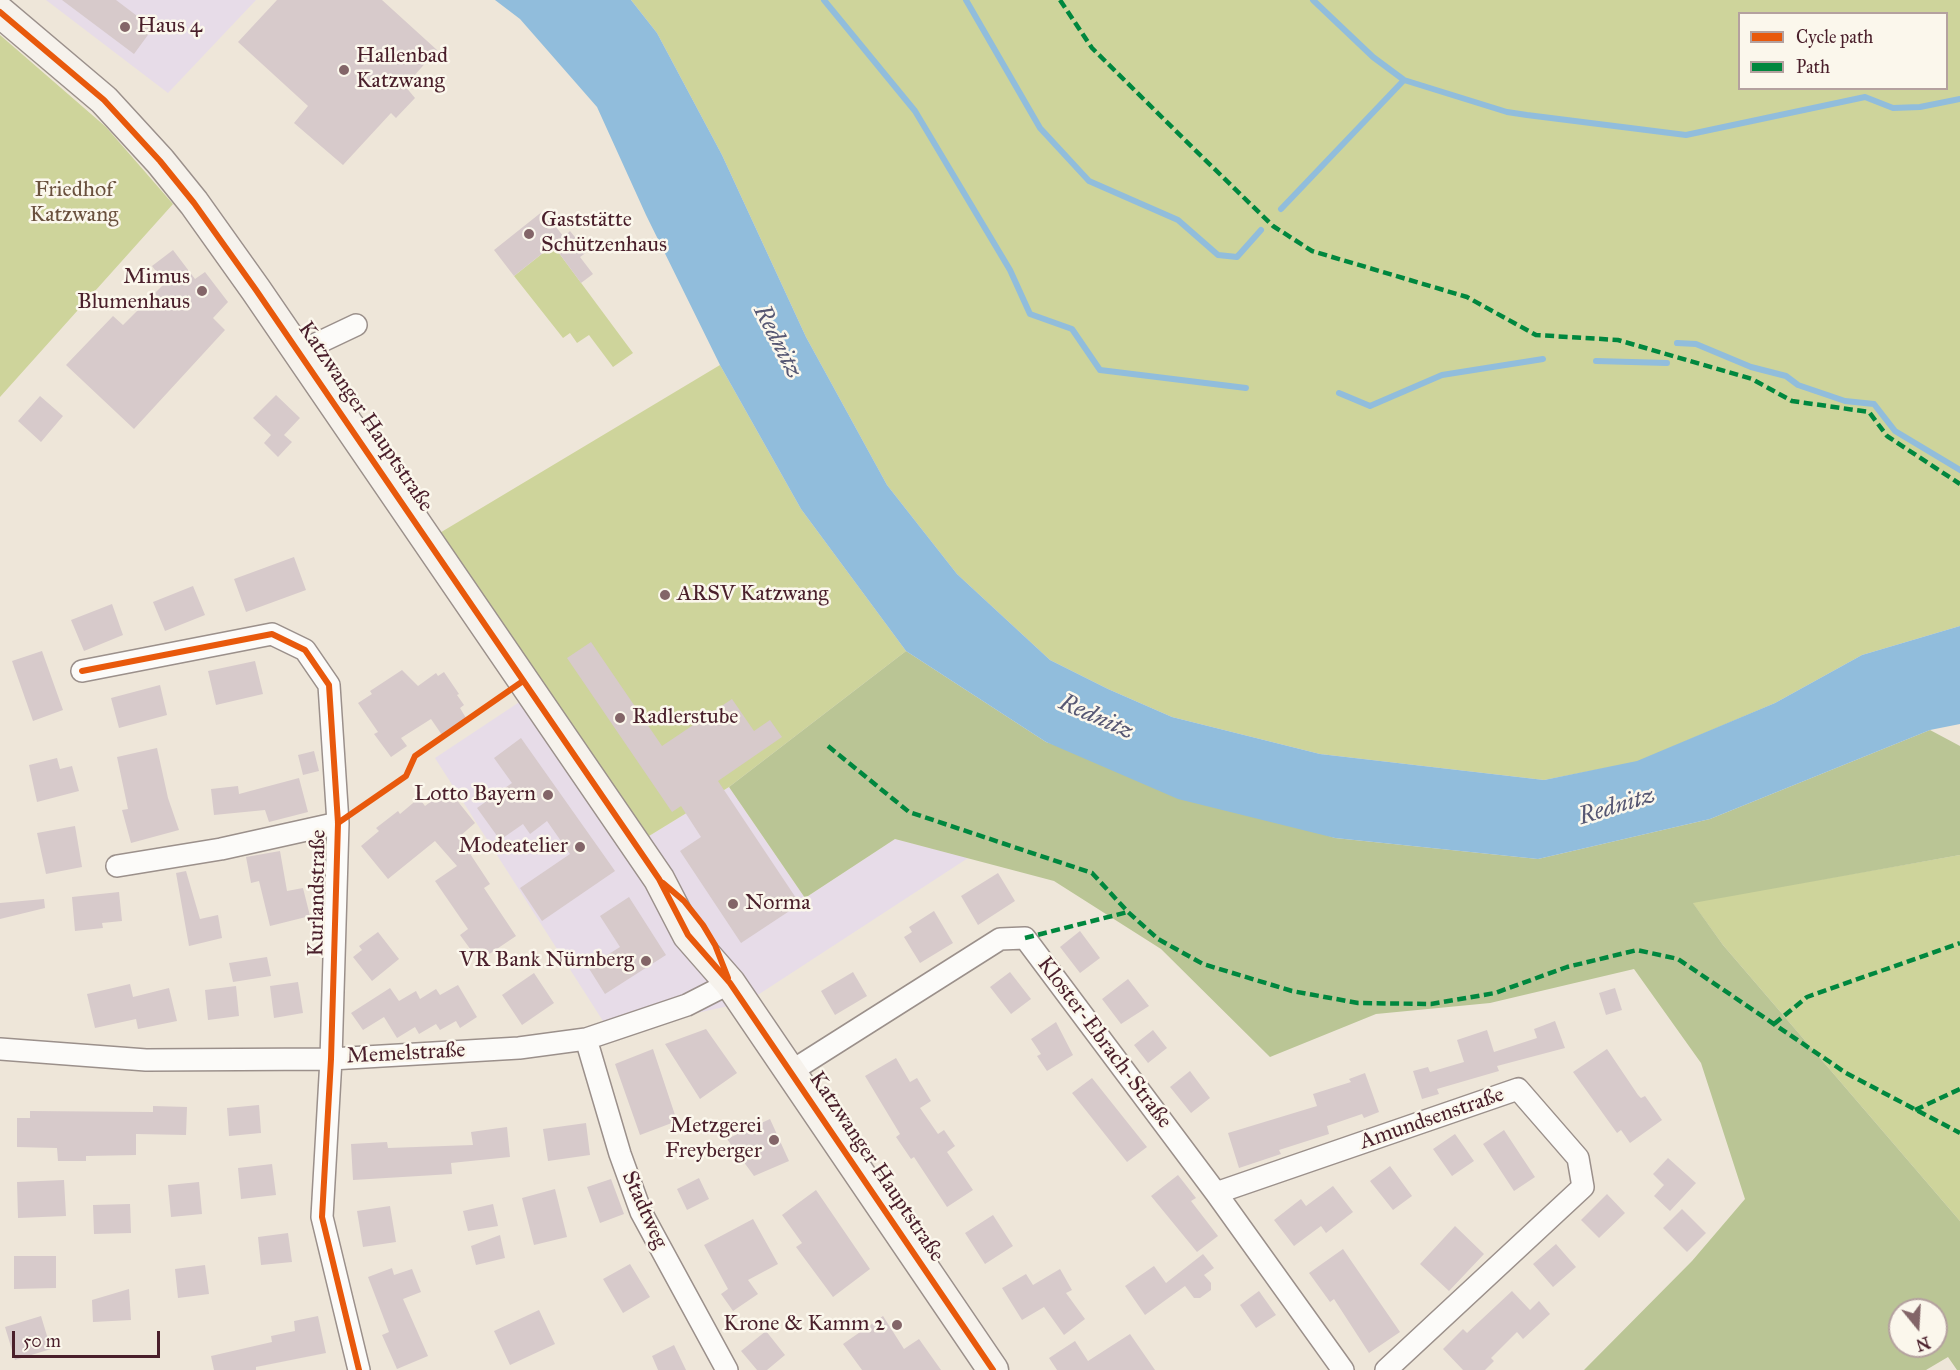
<!DOCTYPE html>
<meta charset="utf-8">
<style>
body{margin:0}
#map{position:relative;width:1960px;height:1370px;overflow:hidden;background:#eee6d9;font-family:"IM FELL Great Primer",serif}
canvas{display:block}
.legend{position:absolute;left:1738px;top:12px;width:210px;height:78px;box-sizing:border-box;background:#fbf7ec;border:2px solid #b4a19f;margin:0;padding:8px 10px;list-style:none;font-size:18px;color:#4a1f2b}
.legend li{display:flex;align-items:center;gap:12px;height:30px}
.legend b{width:30px;border:2px solid #b4a19f}
.north{position:absolute;left:1888px;top:1298px;width:60px;height:60px;box-sizing:border-box;background:#fbf7ec;border:2px solid #b4a19f;border-radius:50%;rotate:162deg;font-size:16px;font-weight:700;line-height:24px;text-align:center;color:#4a1f2b}
.north::after{content:'';display:block;margin:auto;width:21px;height:27px;background:#836568;clip-path:polygon(50% 0,100% 100%,50% 72%,0 100%)}
.scale{position:absolute;left:12px;top:1331px;width:148px;height:27px;box-sizing:border-box;border:3px solid #4a1f2b;border-top:0;padding-left:8px;font-size:18px;line-height:21px;white-space:nowrap;color:#4a1f2b;-webkit-text-stroke:4px #fbf7ec;paint-order:stroke}
</style>
<div id="map">
<canvas width="1960" height="1370"></canvas>
<ul class="legend">
<li><b style="height:8px;background:#e8590c"></b>Cycle path</li>
<li><b style="height:8px;background:#00873e"></b>Path</li>
</ul>
<div class="north">N</div>
<div class="scale">50 m</div>
</div>
<script>
const c = document.querySelector('canvas').getContext('2d');
c.lineJoin = 'round';
function fill(path, color) { c.fillStyle = color; c.fill(path, 'evenodd'); }
const toPath = rows => new Path2D(rows.map(r => 'M' + r).join(''));
function stroke(path, color, width, dash) { c.strokeStyle = color; c.lineWidth = width; c.lineCap = dash ? 'butt' : 'round'; c.setLineDash(dash || []); c.stroke(path); }
function label(font, color, halo, rows, align = 'center') {
  c.font = font + ' "IM FELL Great Primer",serif'; c.lineWidth = 5; c.setLineDash([]); c.textBaseline = 'middle'; c.strokeStyle = halo; c.fillStyle = color; for (const [text, x, y, turn = 0] of rows) {
    c.save(); c.translate(x, y); c.rotate((+turn || 0) * Math.PI / 180); c.textAlign = isNaN(turn) ? turn : align; if (halo) c.strokeText(text, 0, 0); c.fillText(text, 0, 0); c.restore();
  }
}
const built = toPath([
 [46,0,256,0,168,93],
 [533,693,636,844,729,787,805,898,895,839,968,858,747,1002,610,1032,435,758]
]);
const green = toPath([
 [631,0,1960,0,1960,626,1862,655,1775,703,1637,762,1544,780,1320,754,1172,717,1108,689,1050,660,957,574,887,485,806,337,722,155,657,33],
 [1740,14,1946,14,1946,88,1740,88],
 [0,35,106,127,173,204,0,397],
 [553,245,633,353,613,367,589,335,577,343,570,333,563,338,514,276],
 [720,365,801,509,906,651,729,787,636,844,428,540],
 [1960,855,1960,1221,1723,945,1692,902]
]);
const forest = toPath([
 [906,651,1046,742,1335,838,1538,859,1710,819,1930,730,1960,746,1960,855,1693,903,1723,945,1960,1221,1960,1370,1957,1370,1948,1357,1926,1370,1584,1370,1692,1261,1745,1199,1701,1063,1634,969,1490,1003,1376,1014,1270,1057,1161,949,1054,881,895,839,805,898,729,787],
 [1900,1310,1936,1310,1936,1346,1900,1346]
]);
const water = toPath([
 [495,0,631,0,657,33,722,155,806,337,887,485,957,574,1050,660,1108,689,1172,717,1320,754,1544,780,1637,761,1775,703,1862,655,1960,626,1960,724,1930,730,1710,819,1538,859,1335,838,1178,799,1046,742,906,651,801,509,720,365,646,215,597,107,520,19]
]);
const stream = toPath([
 [824,0,915,111,1010,270,1030,314,1072,329,1100,370,1246,388],
 [966,0,1040,128,1089,181,1178,220,1218,255,1237,257,1261,230],
 [1313,0,1373,57,1404,80,1507,112,1527,115,1686,135,1865,97,1893,108,1920,107,1960,99],
 [1281,209,1404,80],
 [1677,343,1696,344,1751,367,1786,376,1798,385,1845,401,1874,404,1895,431,1960,470],
 [1596,361,1667,363],
 [1339,393,1370,406,1442,375,1543,359]
]);
const building = toPath([
 [62,0,116,0,153,28,134,54],
 [277,0,382,0,437,50,405,86,415,98,396,118,391,113,343,165,294,123,308,106,238,42],
 [543,211,564,237,570,231,587,252,580,257,593,274,581,283,553,245,514,276,494,250],
 [173,250,195,279,205,272,228,302,213,318,225,330,134,429,66,365,113,316,123,325,165,283,152,266],
 [276,395,300,418,284,435,292,442,278,457,264,443,271,435,253,418],
 [40,396,63,416,41,442,18,421],
 [294,557,306,590,246,612,234,579],
 [193,586,205,615,165,631,153,602],
 [112,604,123,635,84,651,71,620],
 [591,642,662,746,732,699,754,731,770,720,782,737,718,781,800,904,741,943,680,851,701,837,681,806,672,812,567,658],
 [42,651,63,710,33,721,12,661],
 [255,661,263,694,216,705,208,671],
 [402,670,418,686,436,673,438,676,444,672,459,694,457,695,464,705,460,708,466,718,442,735,431,719,401,738,407,746,391,757,374,734,378,732,358,703,372,694,370,691],
 [160,685,167,715,119,728,111,698],
 [521,738,615,871,542,921,520,888,570,854,547,821,530,834,523,824,500,840,477,808,512,783,494,758],
 [157,748,168,798,179,830,131,843,122,810,128,809,117,757],
 [314,751,319,771,303,775,298,755],
 [57,758,60,769,72,766,79,791,37,802,29,765],
 [299,778,308,812,269,822,265,810,214,815,211,789,238,786,239,794],
 [448,789,475,823,459,837,490,884,484,888,516,936,479,961,460,935,468,929,435,881,457,866,435,841,388,879,361,846,379,831,376,828,398,811,400,814,419,798,425,806],
 [75,826,82,867,46,874,37,833],
 [280,851,287,891,303,888,310,916,270,926,259,881,251,883,246,857],
 [186,871,200,919,218,915,222,938,189,946,176,873],
 [998,873,1015,901,978,925,961,896],
 [119,892,122,921,102,923,103,928,75,931,72,897],
 [629,897,666,955,605,994,588,967,620,947,600,916],
 [44,899,45,908,0,919,0,903],
 [934,911,953,943,920,963,904,937,912,932,909,927],
 [1080,931,1100,958,1080,973,1060,947],
 [378,932,399,959,372,981,353,957,362,950,359,946],
 [267,957,271,976,233,982,229,963],
 [853,972,867,996,835,1015,821,991],
 [1010,972,1031,999,1011,1014,990,987],
 [534,973,554,1003,522,1025,502,995],
 [1128,979,1149,1006,1121,1024,1102,999],
 [298,982,303,1013,274,1018,270,986],
 [130,984,133,997,169,988,177,1021,138,1029,136,1019,95,1028,87,994],
 [458,985,477,1017,460,1028,456,1021,440,1030,436,1024,419,1034,415,1027,397,1038,384,1017,363,1030,351,1013,390,988,399,1001,416,991,420,999,436,989,440,995],
 [236,986,239,1016,208,1020,205,990],
 [1615,988,1622,1010,1606,1015,1599,993],
 [1555,1021,1565,1048,1497,1066,1499,1071,1437,1089,1439,1094,1422,1099,1413,1071,1428,1067,1430,1072,1464,1062,1457,1040,1487,1030,1494,1052,1537,1038,1534,1029],
 [1056,1022,1073,1055,1047,1071,1037,1056,1041,1054,1031,1039],
 [706,1029,737,1073,700,1099,665,1044],
 [1153,1030,1167,1048,1148,1063,1134,1045],
 [653,1049,677,1121,640,1135,615,1064],
 [1607,1049,1638,1095,1641,1098,1645,1096,1662,1120,1630,1143,1621,1130,1617,1133,1573,1072],
 [896,1058,910,1082,917,1078,931,1101,920,1108,938,1134,944,1130,955,1146,947,1152,973,1190,947,1207,914,1157,911,1159,896,1137,900,1134,865,1076],
 [1190,1071,1210,1098,1191,1113,1170,1087],
 [1365,1073,1379,1112,1364,1118,1362,1114,1327,1126,1329,1134,1279,1150,1281,1154,1239,1168,1228,1133,1317,1106,1313,1094,1351,1082,1349,1079],
 [1092,1078,1147,1147,1127,1162,1072,1093],
 [259,1105,261,1133,229,1136,227,1108],
 [153,1106,187,1107,186,1135,136,1134,136,1155,86,1156,86,1161,58,1161,57,1148,17,1147,17,1118,30,1118,30,1111,153,1112],
 [770,1119,789,1161,754,1176,727,1139],
 [586,1123,590,1155,548,1161,543,1129],
 [507,1127,510,1157,451,1163,452,1174,353,1180,351,1144,387,1142,388,1148,473,1145,471,1132],
 [1504,1130,1535,1177,1514,1191,1483,1144],
 [1455,1134,1474,1161,1452,1176,1433,1149],
 [1668,1158,1696,1183,1670,1211,1654,1196,1664,1185,1653,1174],
 [272,1164,276,1195,241,1199,238,1168],
 [1390,1166,1412,1196,1393,1210,1370,1181],
 [1178,1175,1196,1198,1191,1201,1218,1236,1197,1252,1151,1196],
 [699,1178,709,1199,687,1210,677,1189],
 [611,1179,624,1214,600,1223,587,1187],
 [64,1180,66,1216,18,1218,17,1182],
 [199,1182,202,1214,171,1217,168,1185],
 [1333,1186,1353,1212,1326,1233,1321,1226,1294,1246,1274,1220,1301,1199,1306,1206],
 [555,1189,567,1237,534,1245,522,1198],
 [816,1190,870,1269,833,1297,796,1247,802,1243,782,1215],
 [1607,1194,1625,1213,1599,1238,1581,1220],
 [130,1204,131,1233,94,1234,93,1205],
 [493,1204,498,1226,468,1231,463,1211],
 [390,1206,396,1242,363,1247,357,1211],
 [1682,1209,1706,1233,1687,1252,1663,1228],
 [993,1215,1013,1246,985,1264,965,1233],
 [753,1219,778,1264,748,1280,758,1294,733,1311,721,1294,728,1289,704,1245],
 [1455,1226,1484,1254,1449,1291,1420,1264],
 [288,1233,292,1262,261,1265,258,1237],
 [500,1235,505,1258,476,1265,471,1246],
 [1556,1244,1576,1267,1553,1287,1533,1264],
 [1343,1249,1400,1332,1369,1353,1334,1299,1330,1302,1309,1273],
 [1203,1254,1214,1268,1204,1275,1211,1283,1211,1290,1200,1298,1194,1298,1185,1286,1145,1315,1125,1286,1154,1266,1166,1283],
 [14,1256,56,1256,56,1288,14,1289],
 [630,1264,650,1297,623,1313,603,1279],
 [205,1265,209,1294,178,1298,175,1269],
 [392,1268,394,1275,412,1269,421,1292,403,1299,428,1356,397,1369,382,1335,389,1332,368,1277],
 [1060,1269,1072,1290,1066,1293,1085,1319,1064,1335,1044,1307,1022,1320,1002,1288,1026,1274,1033,1285],
 [129,1289,131,1320,93,1322,92,1300],
 [1259,1291,1276,1315,1256,1328,1240,1305],
 [1512,1291,1530,1310,1539,1301,1550,1314,1523,1339,1517,1332,1491,1358,1494,1361,1485,1370,1463,1370,1443,1349,1463,1329,1467,1333],
 [539,1310,555,1344,510,1365,494,1331],
 [41,1316,51,1349,15,1360,5,1327],
 [318,1316,326,1353,256,1367,256,1370,214,1370,211,1356,272,1342,271,1336,295,1331,294,1321],
 [883,1316,904,1349,919,1339,941,1370,862,1370,843,1344],
 [766,1331,785,1355,767,1370,757,1370,741,1351],
 [1130,1334,1155,1370,1057,1370,1049,1358,1075,1341,1088,1361],
 [674,1345,686,1370,658,1370,652,1356]
]);
const street = toPath([
 [299,352,356,325],
 [82,671,272,634,305,650,329,685,338,823,331,1059,322,1217,359,1370],
 [117,866,221,849,338,823],
 [586,1039,620,1154,641,1212,727,1370],
 [0,1049,146,1060,331,1059,519,1048,586,1039,687,1005,730,983],
 [790,1072,1000,939,1025,938,1216,1193,1343,1370],
 [1216,1193,1518,1089,1578,1158,1583,1187,1386,1370]
]);
const secondary = toPath([
 [0,12,104,100,160,161,194,203,256,290,659,879,688,935,730,983,993,1370]
]);
const quiet = toPath([
 [1060,0,1092,48,1193,148,1273,226,1312,251,1467,297,1536,335,1618,340,1752,379,1792,401,1869,412,1887,436,1960,484],
 [828,746,909,812,1092,873,1128,912,1158,939,1203,964,1292,991,1358,1003,1431,1004,1495,993,1567,967,1637,950,1678,959,1846,1073,1960,1133],
 [1025,938,1128,912],
 [1774,1024,1807,997,1960,943],
 [1915,1110,1960,1089]
]);
const cycleway = toPath([
 [0,12,104,100,160,161,194,203,256,290,659,879,688,935,730,983,993,1370],
 [82,671,272,634,305,650,329,685,338,823,331,1059,322,1217,359,1370],
 [338,823,406,776,415,756,523,681],
 [663,883,684,901,703,925,715,945,728,978]
]);
const markers = [
 [125,27,6,"#836568"],
 [344,70,6,"#836568"],
 [529,234,6,"#836568"],
 [202,291,6,"#836568"],
 [665,595,6,"#836568"],
 [620,718,6,"#836568"],
 [548,795,6,"#836568"],
 [580,847,6,"#836568"],
 [733,904,6,"#836568"],
 [646,961,6,"#836568"],
 [774,1140,6,"#836568"],
 [897,1325,6,"#836568"]
];
const poiNames = [
 ["Haus 4",137,27],
 ["Hallenbad",356,57],
 ["Katzwang",356,82],
 ["Gaststätte",541,221],
 ["Schützenhaus",541,246],
 ["Mimus",190,278,"right"],
 ["Blumenhaus",190,303,"right"],
 ["ARSV Katzwang",677,595],
 ["Radlerstube",632,718],
 ["Lotto Bayern",536,795,"right"],
 ["Modeatelier",568,847,"right"],
 ["Norma",745,904],
 ["VR Bank Nürnberg",634,961,"right"],
 ["Metzgerei",762,1127,"right"],
 ["Freyberger",762,1152,"right"],
 ["Krone & Kamm 2",885,1325,"right"]
];
const parkNames = [
 ["Friedhof",74,191],
 ["Katzwang",74,216]
];
const streetNames = [
 ["Katzwanger Hauptstraße",365,417,56],
 ["Kurlandstraße",318,893,-89],
 ["Kloster-Ebrach-Straße",1104,1043,53],
 ["Memelstraße",406,1054,-3],
 ["Amundsenstraße",1432,1119,-19],
 ["Katzwanger Hauptstraße",876,1167,56],
 ["Stadtweg",644,1210,66]
];
const waterNames = [
 ["Rednitz",777,342,63],
 ["Rednitz",1096,718,24],
 ["Rednitz",1617,807,-17]
];
fill(built, '#e7dce8');
fill(green, '#ced49b');
fill(forest, '#bac595');
fill(water, '#91bddc');
stroke(stream, '#91bddc', 6);
fill(building, '#d7cacb');
stroke(street, '#9b908b', 24);
stroke(secondary, '#9b908b', 33);
stroke(street, '#fcfbf9', 21);
stroke(secondary, '#f6f2ec', 30);
stroke(quiet, '#00873e', 4.5, [9, 4.5]);
stroke(cycleway, '#e8590c', 6);
for (const [x, y, r, color] of markers) { const dot = new Path2D(); dot.arc(x, y, r, 0, 2 * Math.PI); c.fillStyle = color; c.fill(dot); stroke(dot, '#fbf7ec', 2); }
label('22px', '#4a1f2b', '#fbf7ec', poiNames, 'left');
label('22px', '#6a513e', '#fbf7ec', parkNames);
label('22px', '#4a1f2b', '#fbf7ec', streetNames);
label('italic 24px', '#565773', '#fbf7ec', waterNames);
</script>
